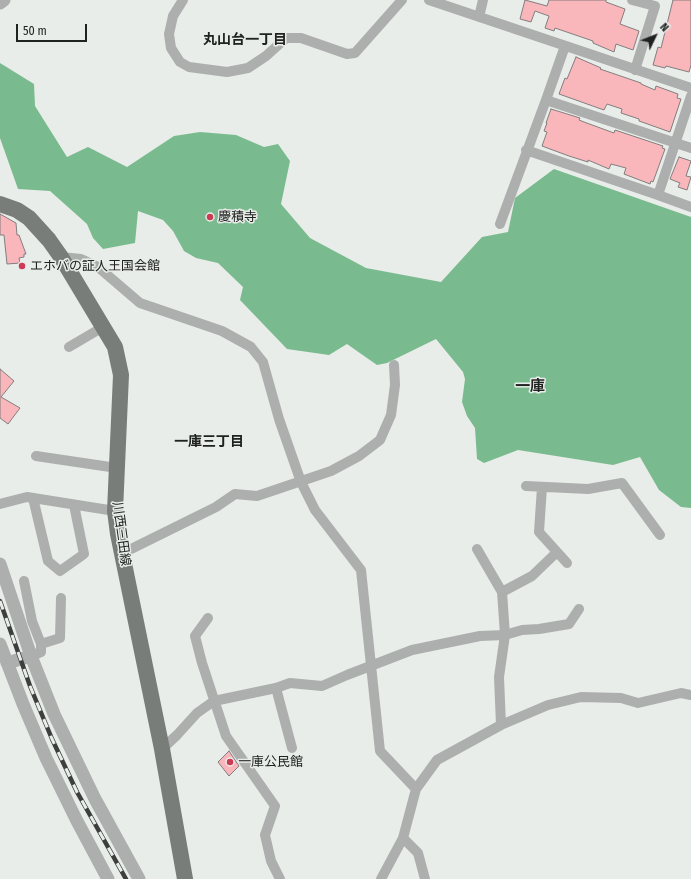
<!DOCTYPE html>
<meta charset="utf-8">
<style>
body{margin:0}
#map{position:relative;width:691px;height:879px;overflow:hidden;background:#e8ede9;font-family:"Fira Sans Condensed",sans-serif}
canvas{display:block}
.north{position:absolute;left:635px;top:16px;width:40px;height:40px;-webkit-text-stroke:3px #e8ede9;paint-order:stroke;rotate:47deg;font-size:11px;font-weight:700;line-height:16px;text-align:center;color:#202221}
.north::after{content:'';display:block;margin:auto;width:14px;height:18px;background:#202221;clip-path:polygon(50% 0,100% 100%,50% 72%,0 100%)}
.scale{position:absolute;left:16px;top:24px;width:71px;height:18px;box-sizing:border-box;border:2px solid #202221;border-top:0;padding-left:5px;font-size:12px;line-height:14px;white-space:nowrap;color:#202221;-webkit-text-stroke:3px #e8ede9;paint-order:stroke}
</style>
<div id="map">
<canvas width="691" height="879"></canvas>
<div class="north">N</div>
<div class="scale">50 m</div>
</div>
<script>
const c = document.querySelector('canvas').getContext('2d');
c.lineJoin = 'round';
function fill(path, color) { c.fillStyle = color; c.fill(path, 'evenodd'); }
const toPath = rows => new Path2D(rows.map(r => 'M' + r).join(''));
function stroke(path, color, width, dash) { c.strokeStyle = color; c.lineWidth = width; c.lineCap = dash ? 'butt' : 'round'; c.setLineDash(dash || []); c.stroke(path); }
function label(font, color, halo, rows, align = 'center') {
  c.font = font + ' "Fira Sans Condensed","Noto Sans JP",sans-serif'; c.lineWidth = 3; c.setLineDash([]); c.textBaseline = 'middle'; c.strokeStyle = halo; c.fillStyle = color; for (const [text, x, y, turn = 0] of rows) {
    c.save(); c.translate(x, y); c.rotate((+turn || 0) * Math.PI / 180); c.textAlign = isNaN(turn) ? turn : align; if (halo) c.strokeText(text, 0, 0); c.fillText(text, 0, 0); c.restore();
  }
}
const forest = toPath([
 [0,63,34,84,35,106,67,157,88,147,127,167,174,136,200,132,236,135,264,147,278,144,290,161,281,204,310,238,366,268,441,282,482,237,508,232,515,198,554,169,691,217,691,508,681,507,659,490,640,457,613,465,518,450,484,463,477,459,475,428,467,416,462,402,465,379,463,372,436,339,387,363,377,365,347,344,329,355,287,349,240,300,243,287,218,263,196,258,184,251,173,231,163,220,138,211,135,243,103,249,93,238,87,224,50,191,18,189,0,138]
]);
const building = toPath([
 [525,0,547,6,549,0,606,0,606,2,625,9,620,24,639,31,633,50,616,44,614,52,593,43,593,41,555,28,554,31,545,28,549,16,535,11,531,22,520,19,525,0],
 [673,0,691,0,691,65,689,72,666,66,665,68,653,65,658,47,661,48,673,0],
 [576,57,601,68,600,69,641,83,641,84,655,90,656,86,678,94,677,98,681,99,670,132,639,121,639,119,621,113,622,109,607,104,604,110,559,94,565,78,567,79,576,57],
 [551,109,580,118,579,120,584,122,614,133,615,130,663,146,662,148,665,149,653,182,651,181,650,184,624,174,626,168,611,164,609,169,588,160,588,162,569,156,542,146,547,132,544,131,547,123,546,123,551,109],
 [679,157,691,161,686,176,691,177,687,190,678,187,680,183,670,179,679,157],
 [0,214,16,223,17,235,19,235,26,254,24,254,24,257,19,258,20,263,7,264,4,235,0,235,0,214],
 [0,369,14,381,1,397,20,408,8,424,0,418,0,369],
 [229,751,239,766,229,776,218,762,229,751]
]);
const minor = toPath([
 [183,0,173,16,169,34,171,48,180,62,189,67,227,72,248,68,266,56,286,38,301,38,347,54,355,53,402,0],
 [429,0,691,88],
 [632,0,655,6,635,70],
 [479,17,483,0],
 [691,96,658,195,691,207],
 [546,100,565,46],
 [526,150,658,195],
 [500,224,546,100,691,148],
 [61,257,81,259,98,267,140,303,222,331,251,347,263,362,279,419,301,482,315,510,361,570,380,751,416,789,403,838,418,853,425,879],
 [69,347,103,327],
 [36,456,117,468],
 [526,486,588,489,622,483,660,535],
 [542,487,539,532,567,563],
 [33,498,48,561,60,571,84,554,74,505],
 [0,504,27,497,115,511],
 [123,553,216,507,235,494,257,496,331,471,359,456,380,440,391,415,395,385,394,365],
 [24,581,32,621,41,644,41,652,31,656],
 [502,592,532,576,557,552],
 [208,618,195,636,202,663,226,736,275,806,265,835,271,861,280,879],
 [41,644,60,638,61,598],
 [276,688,292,748],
 [501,725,548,705,581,697,621,698,638,703,681,693,691,695],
 [162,749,177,735,197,713,214,701,276,688,290,683,322,686,347,675,412,650,480,636,505,635,522,630,539,629,569,624,579,609],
 [416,789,437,760,501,725,499,677,505,635,502,592,477,549],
 [381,879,403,838]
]);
const tertiary = toPath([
 [0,3,4,0],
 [0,564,31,656,54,714,95,799,139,879],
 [0,644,23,704,46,758,77,821,108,879],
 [7,663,31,656]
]);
const primary = toPath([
 [0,204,17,210,29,218,49,240,61,257,115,347,121,375,115,511,118,534,162,749,185,879]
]);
const rail = toPath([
 [0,601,30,686,52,739,77,792,126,879]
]);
const markers = [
 [210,217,4,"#cb3b56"],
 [22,266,4,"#cb3b56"],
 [230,762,4,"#cb3b56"]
];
const poiNames = [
 ["慶積寺",218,217],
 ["エホバの証人王国会館",30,266],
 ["一庫公民館",238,762]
];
const streetNames = [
 ["川西三田線",121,534,82]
];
const neighbourhoodNames = [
 ["丸山台一丁目",245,40],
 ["一庫三丁目",209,442]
];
const quarterNames = [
 ["一庫",530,387]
];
fill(forest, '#79bb8e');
fill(building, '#f9b7bc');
stroke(building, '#837d7d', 1);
stroke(minor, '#adafae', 10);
stroke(tertiary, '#adafae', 13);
stroke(primary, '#797d7a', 16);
stroke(rail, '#3d3f3e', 4.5);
stroke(rail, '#e8ede9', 3, [9]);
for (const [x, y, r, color] of markers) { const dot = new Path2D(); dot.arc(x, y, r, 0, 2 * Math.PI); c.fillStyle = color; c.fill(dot); stroke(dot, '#e8ede9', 1.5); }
label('13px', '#202221', '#e8ede9', poiNames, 'left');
label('13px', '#202221', '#e8ede9', streetNames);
label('bold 14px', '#202221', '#e8ede9', neighbourhoodNames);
label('bold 15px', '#202221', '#e8ede9', quarterNames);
</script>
